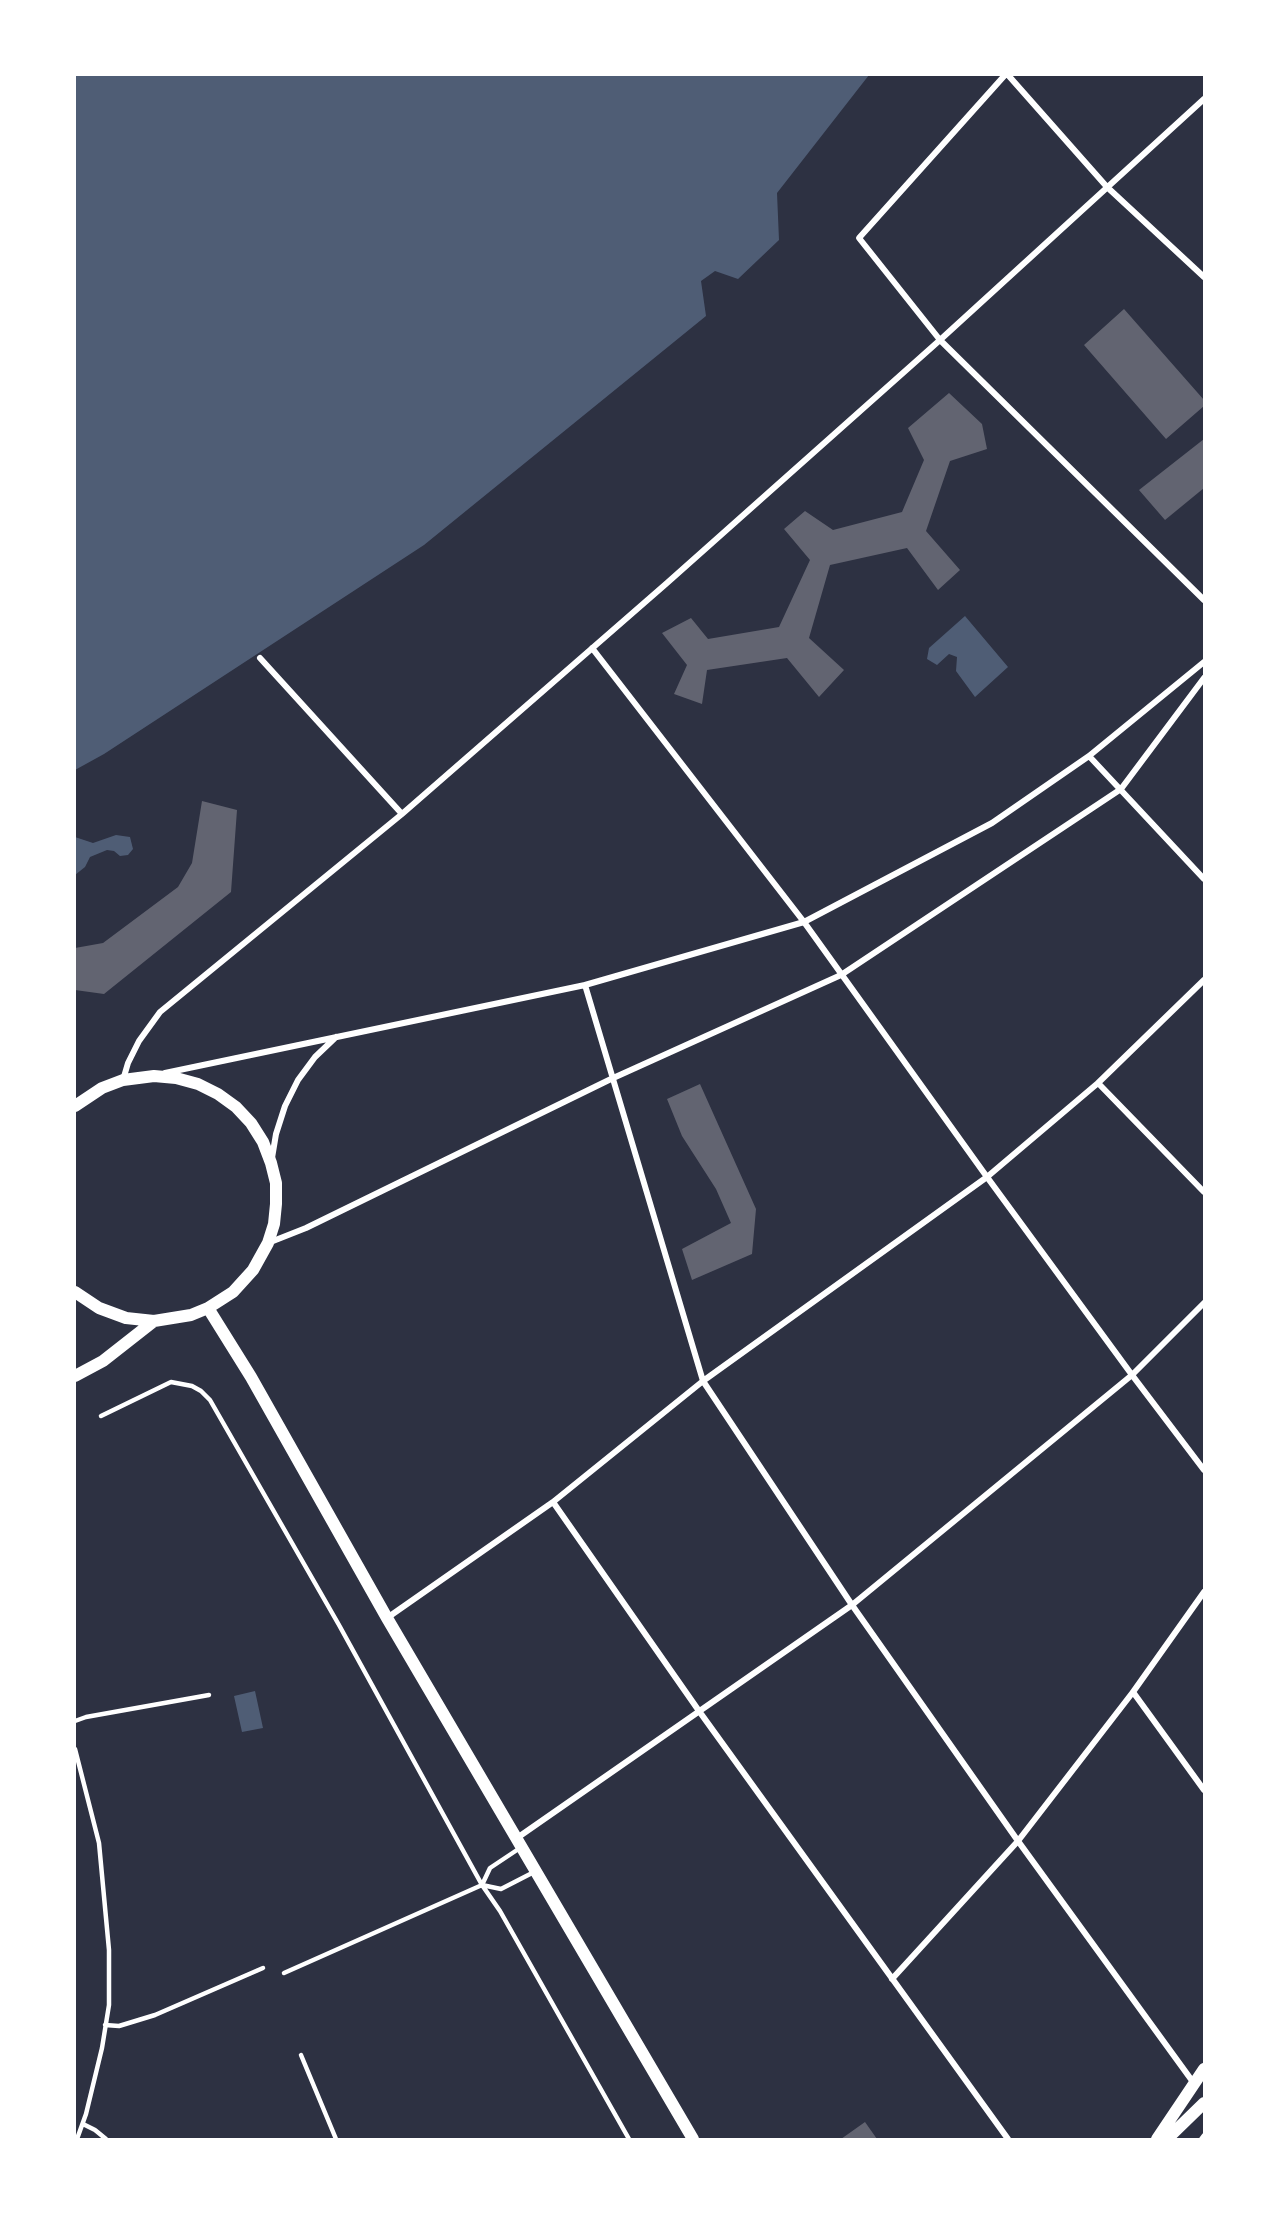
<!DOCTYPE html>
<style>
body{margin:0}
#map{position:relative;width:1279px;height:2214px;overflow:hidden;background:#2d3142;font-family:Arial,sans-serif}
canvas{display:block}
.frame{position:absolute;inset:0;border:76px solid #fff;pointer-events:none}
</style>
<div id="map">
<canvas width="1279" height="2214"></canvas>
<div class="frame"></div>
</div>
<script>
const c = document.querySelector('canvas').getContext('2d');
c.lineJoin = 'round';
function fill(path, color) { c.fillStyle = color; c.fill(path, 'evenodd'); }
const toPath = rows => new Path2D(rows.map(r => 'M' + r).join(''));
function stroke(path, color, width, dash) { c.strokeStyle = color; c.lineWidth = width; c.lineCap = dash ? 'butt' : 'round'; c.setLineDash(dash || []); c.stroke(path); }
const water = toPath([
 [75,75,869,75,777,193,779,240,738,279,715,271,701,281,706,316,424,545,104,754,75,770],
 [965,616,1008,667,975,697,956,671,957,657,949,654,937,665,927,659,929,648],
 [116,835,130,837,133,849,128,855,120,856,114,851,107,850,90,857,85,867,75,875,75,837,93,843],
 [255,1691,263,1728,242,1732,234,1696]
]);
const building = toPath([
 [1124,309,1204,400,1204,406,1166,439,1084,345],
 [949,393,982,424,987,449,950,461,926,531,960,570,938,590,907,548,830,565,809,638,844,670,819,697,787,658,707,670,702,704,674,694,687,665,662,633,691,618,708,639,779,627,810,560,784,529,805,511,833,530,902,512,924,460,908,428],
 [1204,439,1204,488,1165,520,1139,490],
 [202,801,237,810,231,892,104,994,75,990,75,948,103,943,178,887,192,863],
 [700,1084,756,1209,752,1254,692,1280,682,1249,731,1223,716,1189,682,1136,667,1099],
 [865,2122,877,2139,841,2139]
]);
const path = toPath([
 [1201,2139,1204,2135]
]);
const service = toPath([
 [101,1416,171,1382,192,1386,201,1391,210,1400,339,1625,482,1885,500,1911,629,2139],
 [75,1721,86,1717,209,1695],
 [75,1749,99,1843,109,1950,109,2005,102,2048,86,2114,77,2139],
 [482,1885,490,1868,520,1848],
 [284,1973,482,1885,501,1889,536,1871],
 [105,2025,119,2026,155,2015,263,1968],
 [301,2055,336,2139],
 [83,2124,95,2130,106,2139]
]);
const minor = toPath([
 [1005,75,859,238,940,340,1204,600],
 [1008,75,1107,187,1204,277],
 [592,648,804,922,987,1177,1132,1375,1204,1470],
 [260,658,402,814],
 [1089,756,1204,879],
 [585,985,703,1381,852,1605,1018,1841,1193,2082],
 [165,1073,585,985,804,922,992,823,1089,756,1204,662],
 [123,1080,128,1063,139,1041,160,1012,402,814,667,583,940,340,1204,99],
 [1098,1083,1204,1192],
 [272,1158,276,1134,285,1106,298,1080,315,1057,336,1037],
 [268,1243,306,1228,611,1079,841,975,1121,789,1204,678],
 [553,1502,699,1711,1008,2139],
 [387,1618,553,1502,703,1381,987,1177,1098,1083,1204,980],
 [1133,1692,1204,1790],
 [517,1838,852,1605,1132,1375,1204,1303],
 [892,1979,1018,1841,1133,1692,1204,1592]
]);
const secondary = toPath([
 [75,1106,102,1088,123,1080,154,1076,176,1078,198,1084,218,1094,236,1107,251,1123,263,1142,271,1163,276,1183,276,1204,274,1224,268,1243,253,1270,233,1292,208,1308,191,1315,154,1321,126,1318,99,1308,75,1292],
 [208,1308,251,1377,387,1618,693,2139],
 [75,1376,103,1361,154,1321],
 [1157,2139,1204,2069],
 [1167,2139,1204,2103]
]);
fill(water, '#4f5d75');
fill(building, '#626471');
stroke(path, '#fff', 4);
stroke(service, '#fff', 4.5);
stroke(minor, '#fff', 6);
stroke(secondary, '#fff', 12);
</script>
